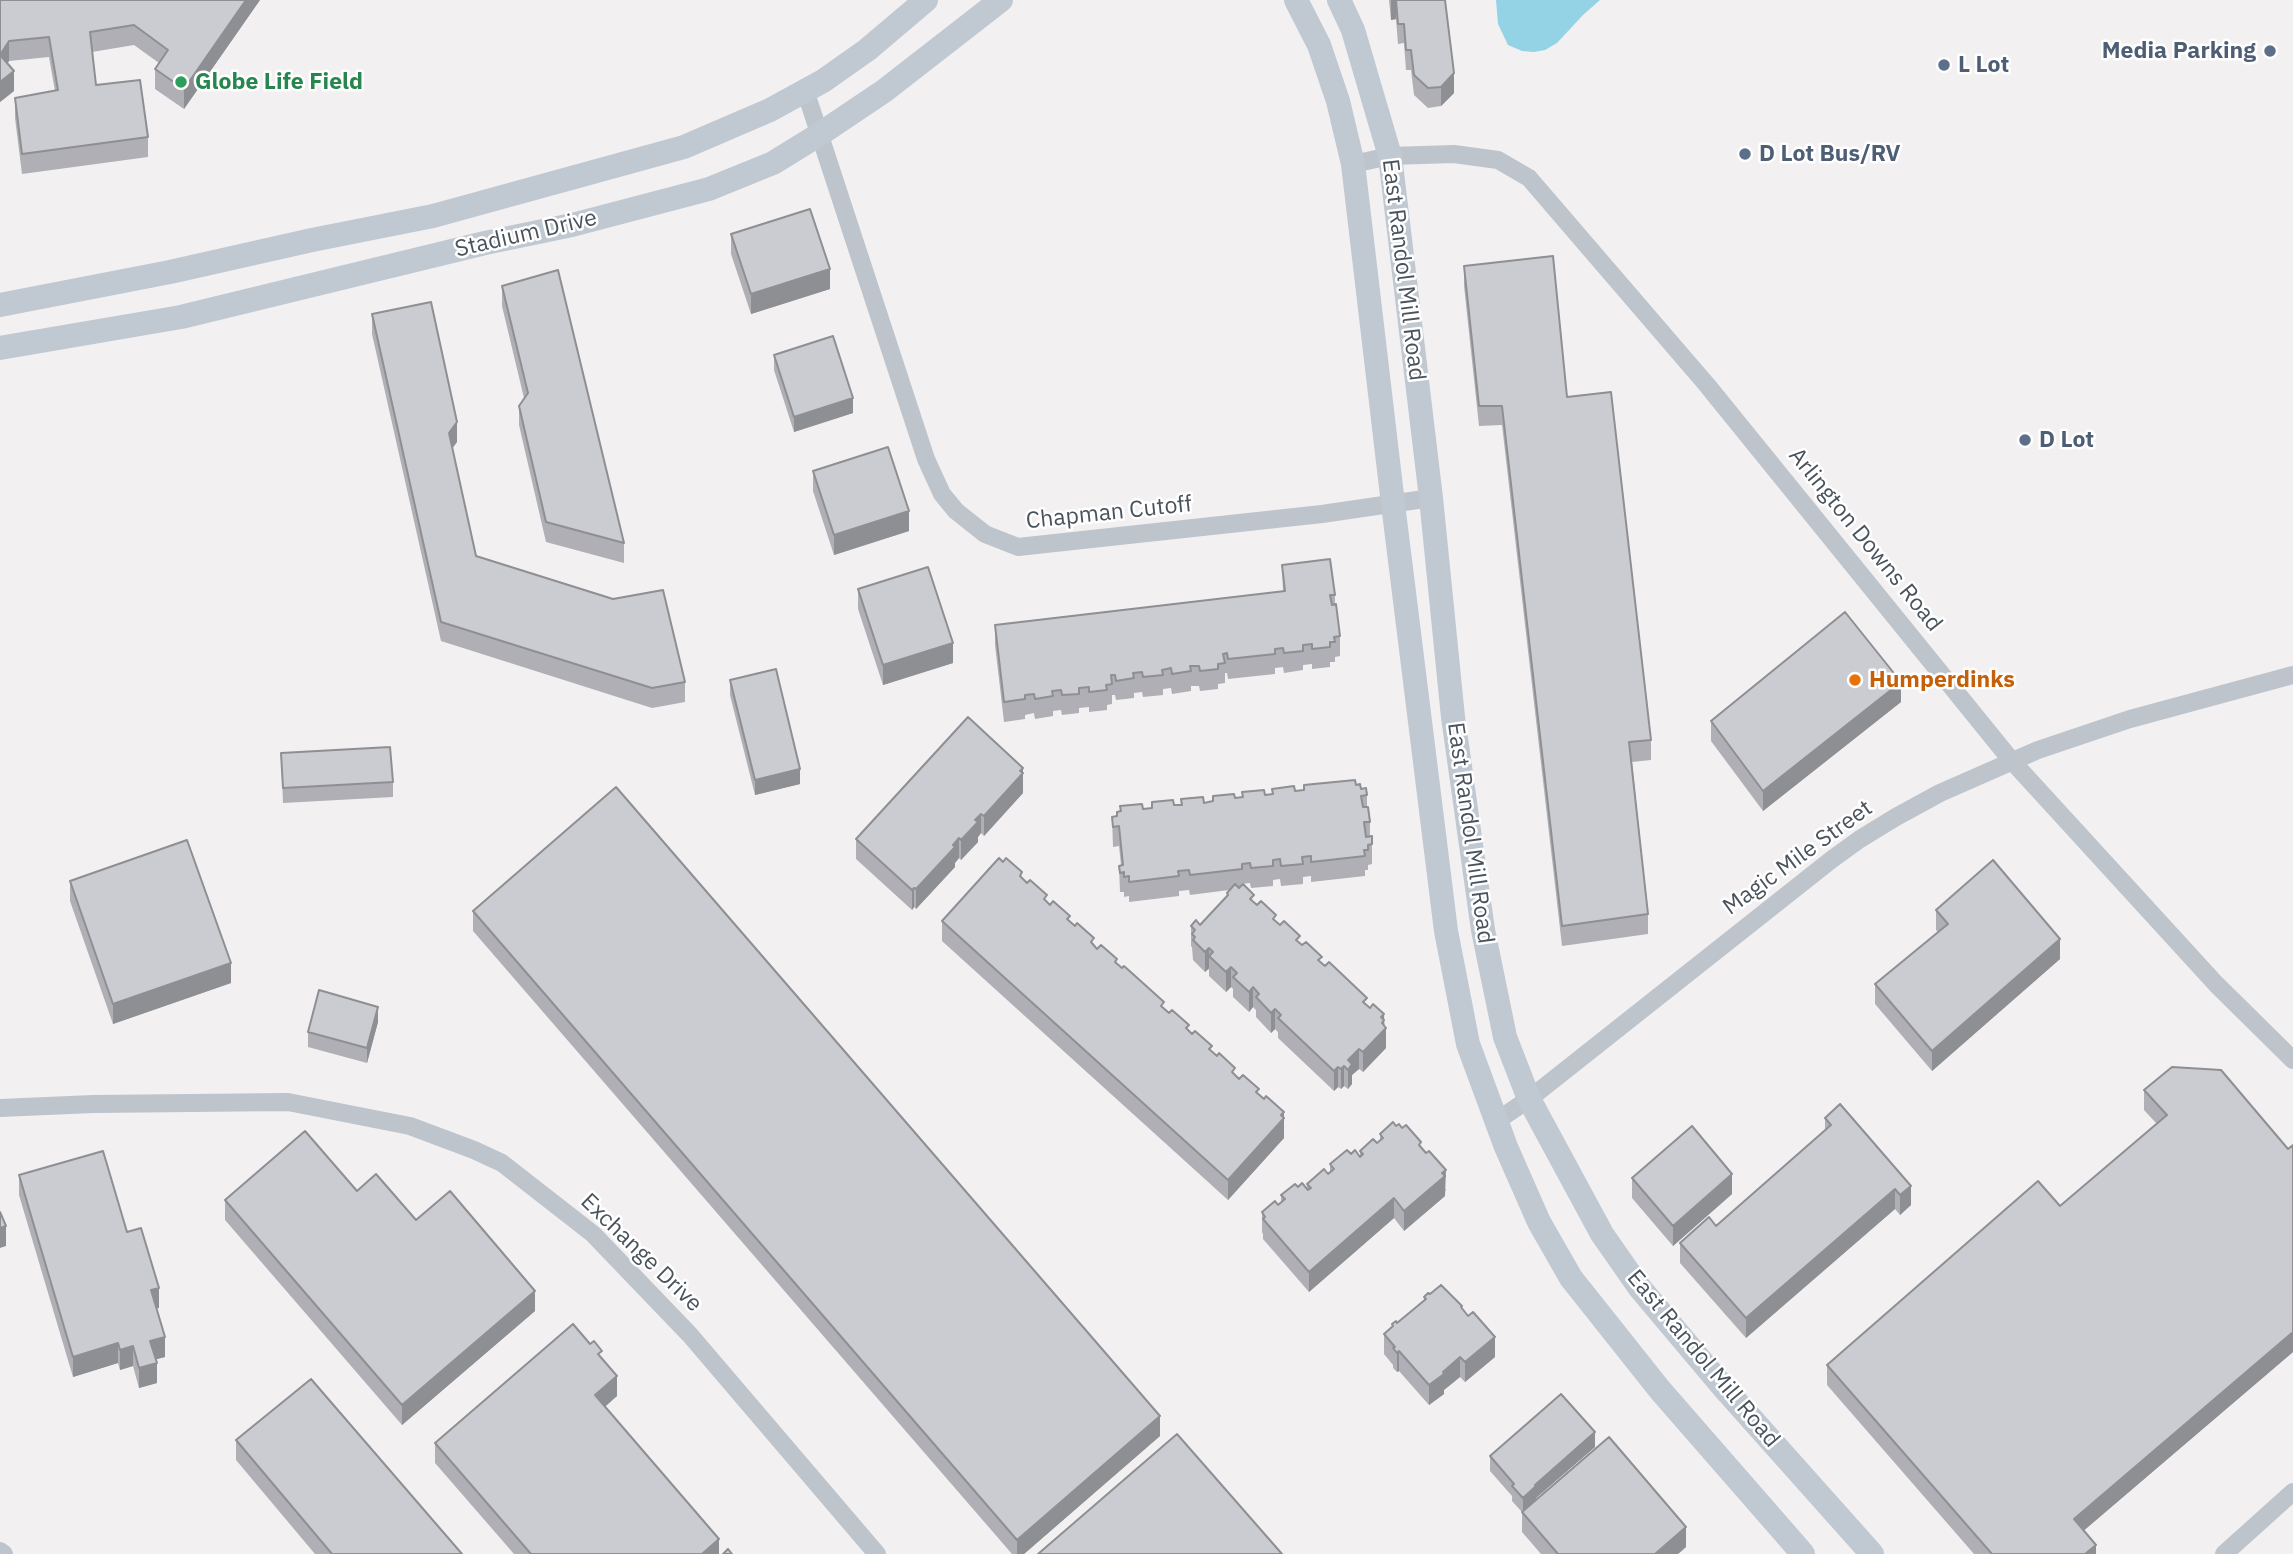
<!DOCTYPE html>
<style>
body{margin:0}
canvas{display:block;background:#f2f0f0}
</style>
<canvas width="2293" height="1554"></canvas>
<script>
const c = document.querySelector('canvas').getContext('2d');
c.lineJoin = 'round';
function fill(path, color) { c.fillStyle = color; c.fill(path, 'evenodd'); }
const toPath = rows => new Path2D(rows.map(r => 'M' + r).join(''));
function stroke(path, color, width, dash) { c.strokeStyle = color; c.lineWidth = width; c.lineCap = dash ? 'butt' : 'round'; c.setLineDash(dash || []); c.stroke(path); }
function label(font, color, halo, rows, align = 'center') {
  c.font = font + ' "IBM Plex Sans",sans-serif'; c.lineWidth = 5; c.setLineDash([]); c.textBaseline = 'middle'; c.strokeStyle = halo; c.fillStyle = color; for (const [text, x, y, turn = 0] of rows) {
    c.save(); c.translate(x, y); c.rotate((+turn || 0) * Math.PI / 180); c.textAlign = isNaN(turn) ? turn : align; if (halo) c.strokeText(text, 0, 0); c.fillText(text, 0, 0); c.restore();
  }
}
const water = toPath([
 [1496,0,1600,0,1583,15,1557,43,1545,50,1534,52,1522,51,1508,45,1498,24]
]);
const minor = toPath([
 [805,90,926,459,942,494,956,511,985,534,1018,547,1322,514,1431,498],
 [1353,164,1390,156,1454,154,1498,160,1529,178,1707,385,2011,760,2216,984,2293,1060],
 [0,1108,93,1104,288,1102,410,1126,474,1150,502,1163,593,1234,690,1335,877,1554],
 [1495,1122,1529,1099,1831,860,1860,839,1896,817,1940,793,2038,750,2130,719,2293,675],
 [0,1551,4,1554],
 [2224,1554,2293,1492]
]);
const secondary = toPath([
 [1296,0,1319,45,1338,101,1353,164,1393,504,1446,931,1468,1044,1506,1147,1539,1222,1571,1278,1660,1390,1803,1554],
 [1339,0,1353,30,1390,156,1431,498,1453,717,1483,930,1505,1037,1529,1099,1602,1234,1639,1287,1724,1388,1872,1554],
 [0,305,170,272,312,240,433,216,684,147,770,110,823,81,867,50,926,0],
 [0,348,181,317,485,243,572,225,709,189,773,163,820,134,884,91,1001,0]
]);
const wall = toPath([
 [0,0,260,0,184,109,155,89,155,69,159,63,134,45,92,52,96,85,148,137,148,157,22,174,15,118,15,98,55,91,49,57,9,61,7,64,14,91,0,102],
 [1389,0,1445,0,1454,93,1441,106,1428,108,1414,95,1411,70,1406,70,1404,43,1398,44,1396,19,1391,20],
 [731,234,830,289,751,314,731,254],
 [1464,266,1567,397,1651,740,1651,760,1632,762,1648,914,1648,934,1562,946,1502,425,1479,426,1464,286],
 [502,286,624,543,624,563,546,542,519,425,519,406,524,398,502,306],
 [372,314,457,442,452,448,476,556,685,682,685,702,652,708,441,641,372,334],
 [774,355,853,413,794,432,774,370],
 [813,471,909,531,834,555,813,491],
 [1282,565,1335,595,1335,604,1340,636,1340,656,1335,657,1335,662,1330,662,1330,667,1312,669,1312,664,1303,665,1303,670,1284,673,1283,667,1275,668,1275,674,1228,679,1227,673,1225,673,1225,683,1218,684,1218,689,1200,691,1199,686,1191,686,1191,691,1172,694,1171,688,1163,689,1163,695,1143,697,1142,692,1134,693,1134,698,1116,700,1115,695,1112,695,1112,704,1107,705,1107,710,1089,712,1089,707,1079,708,1079,713,1062,715,1061,710,1053,711,1053,716,1035,719,1034,713,1025,715,1025,719,1004,722,995,645,995,625,1283,591],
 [858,589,953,663,883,685,858,609],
 [730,680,800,784,755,795,730,695],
 [1901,702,1763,811,1711,741,1711,721],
 [281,753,393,782,393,797,283,803],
 [1356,785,1367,795,1367,807,1370,822,1370,837,1372,844,1372,864,1368,865,1368,870,1365,870,1365,876,1311,882,1311,876,1303,877,1303,884,1281,886,1280,879,1273,880,1273,886,1251,888,1250,883,1242,884,1254,902,1370,1008,1384,1014,1386,1048,1363,1072,1359,1069,1352,1075,1352,1084,1348,1089,1344,1086,1341,1089,1338,1087,1334,1091,1278,1038,1278,1032,1275,1029,1271,1033,1256,1017,1256,1010,1253,1007,1249,1012,1233,997,1233,989,1231,987,1226,992,1209,976,1209,969,1205,972,1193,960,1192,947,1191,946,1191,926,1200,925,1227,896,1227,893,1229,890,1190,895,1189,890,1179,891,1179,896,1129,902,1129,896,1124,897,1124,892,1120,892,1119,866,1121,865,1119,846,1113,847,1112,817,1143,809,1213,802,1213,796,1235,798,1242,797,1242,792,1265,795,1272,794,1272,789,1295,791],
 [1023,788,1023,793,984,836,981,833,978,837,978,842,961,860,959,858,955,863,955,867,916,909,914,907,912,910,856,859,856,839],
 [1022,878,1094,946,1117,964,1212,1052,1235,1075,1264,1099,1284,1112,1284,1138,1228,1200,942,941,942,921],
 [70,881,231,983,113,1024,70,901],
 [1936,910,2060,959,1932,1071,1875,1004,1875,984,1938,932,1936,930],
 [473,911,1160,1436,1024,1554,1012,1554,473,931],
 [378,1022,367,1063,308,1047,308,1032],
 [2144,1090,2288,1149,2293,1145,2293,1352,2084,1530,2096,1554,1974,1554,1827,1385,1827,1365,2060,1206,2157,1124,2144,1110],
 [1825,1118,1911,1205,1900,1215,1895,1209,1746,1338,1680,1263,1680,1243,1716,1226,1825,1130],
 [1396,1126,1421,1148,1446,1190,1445,1191,1445,1196,1404,1231,1394,1218,1309,1292,1263,1239,1263,1234,1262,1232,1262,1212,1278,1205,1281,1202,1281,1195,1298,1187,1307,1189,1307,1184,1330,1172,1330,1164,1351,1154,1360,1157,1360,1151,1377,1143,1380,1141,1380,1134],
 [19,1175,127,1232,159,1308,156,1308,165,1357,156,1359,157,1383,139,1388,133,1366,120,1370,118,1363,73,1377,19,1195],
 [1632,1178,1732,1194,1673,1246,1632,1198],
 [357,1191,416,1220,535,1311,402,1425,225,1220,225,1200],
 [1430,1294,1462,1309,1495,1357,1465,1382,1460,1377,1444,1390,1444,1394,1429,1405,1399,1371,1397,1372,1393,1368,1393,1365,1384,1354,1384,1334,1392,1327,1392,1324,1397,1323,1424,1300,1424,1297],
 [602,1358,617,1396,605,1407,719,1554,514,1554,435,1463,435,1443],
 [236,1440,462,1554,315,1554,236,1460],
 [1595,1447,1536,1498,1536,1500,1686,1547,1678,1554,1541,1554,1522,1532,1522,1512,1512,1501,1512,1496,1490,1471,1490,1456]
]);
const shadedWall = toPath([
 [246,0,260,0,184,109,184,89],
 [1391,0,1396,0,1396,19,1391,20],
 [9,41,9,61,0,75,0,55],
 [14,71,14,91,0,102,0,82],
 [1454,73,1454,93,1441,106,1441,87],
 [830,269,830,289,751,314,751,294],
 [853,398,853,413,794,432,794,417],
 [457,422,457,442,449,453,449,433],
 [909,511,909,531,834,555,834,535],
 [953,643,953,663,883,685,883,665],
 [1901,682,1901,702,1763,811,1763,791],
 [1023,768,1023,793,984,836,984,816],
 [800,769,800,784,755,795,755,780],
 [981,814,981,833,978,837,978,842,961,860,961,840,975,820],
 [959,838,959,858,955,863,955,867,916,909,916,889],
 [914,888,914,907,912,910,912,890],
 [2060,939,2060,959,1932,1071,1932,1051],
 [1209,948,1209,968,1205,972,1205,952],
 [231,963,231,983,113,1024,113,1004],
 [1231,967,1231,987,1226,992,1226,972],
 [1253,987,1253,1007,1249,1012,1249,992],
 [378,1007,378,1022,367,1063,367,1048],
 [1275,1009,1275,1029,1271,1033,1271,1013],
 [1384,1014,1384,1030,1386,1028,1386,1048,1363,1072,1363,1052,1381,1017],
 [1359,1049,1359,1069,1352,1075,1352,1084,1348,1089,1348,1060],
 [1344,1066,1344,1086,1341,1089,1341,1069],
 [1338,1067,1338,1087,1334,1091,1334,1071],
 [1284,1112,1284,1138,1228,1200,1228,1180],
 [1446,1170,1445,1196,1404,1231,1404,1211],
 [1732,1174,1732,1194,1673,1246,1673,1226],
 [1911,1186,1911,1205,1900,1215,1900,1195],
 [1895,1189,1895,1209,1746,1338,1746,1318],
 [1394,1198,1394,1218,1309,1292,1309,1272],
 [6,1226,6,1246,0,1248,0,1228],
 [159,1288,159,1308,151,1310,151,1290],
 [535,1291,535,1311,402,1425,402,1405],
 [2293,1332,2293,1352,2074,1539,2074,1519],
 [165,1337,165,1357,150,1361,150,1341],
 [1495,1337,1495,1357,1465,1382,1465,1362],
 [118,1343,118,1363,73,1377,73,1357],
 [133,1346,133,1366,120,1370,120,1350],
 [1399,1351,1399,1371,1397,1372,1397,1353],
 [1460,1357,1460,1377,1444,1390,1444,1394,1429,1405,1429,1385],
 [157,1363,157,1383,139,1388,139,1368],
 [617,1376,617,1396,595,1415,595,1395],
 [1160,1416,1160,1436,1024,1554,1017,1554,1017,1540],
 [1595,1432,1595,1447,1536,1498,1536,1501,1523,1513,1523,1498,1535,1485],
 [1686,1527,1686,1547,1678,1554,1655,1554],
 [719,1539,719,1554,702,1554],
 [2096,1545,2096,1554,2085,1554]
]);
const building = toPath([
 [0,0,246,0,184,89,155,69,168,50,134,25,90,32,96,85,140,80,148,137,22,154,15,98,58,90,49,37,9,41,0,55,14,71,0,82,0,0],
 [1396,0,1445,0,1454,73,1441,87,1428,88,1414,75,1411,50,1406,50,1404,24,1398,24,1396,0],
 [810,209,830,269,751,294,731,234,810,209],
 [1553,256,1567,397,1611,392,1651,740,1629,742,1648,914,1562,926,1502,406,1479,406,1464,266,1553,256],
 [558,270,624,543,546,522,519,406,528,393,502,286,558,270],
 [431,302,457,422,449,433,476,556,613,599,663,590,685,682,652,688,441,622,372,314,431,302],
 [833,336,853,398,794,417,774,355,833,336],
 [888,447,909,511,834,535,813,471,888,447],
 [1330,559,1335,595,1330,595,1332,605,1336,604,1340,636,1334,637,1335,642,1330,642,1330,647,1312,649,1312,644,1303,645,1303,651,1284,653,1283,648,1275,649,1275,654,1228,659,1227,653,1223,654,1225,663,1218,664,1218,669,1200,671,1199,666,1190,666,1191,671,1172,674,1171,668,1162,670,1163,675,1143,677,1142,672,1133,673,1134,678,1116,681,1115,675,1111,675,1112,684,1106,685,1107,690,1089,692,1089,687,1079,688,1079,694,1062,695,1061,690,1052,691,1053,696,1035,699,1034,694,1025,695,1025,699,1004,702,995,625,1285,591,1282,565,1330,559],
 [928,567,953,643,883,665,858,589,928,567],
 [1845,612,1901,682,1763,791,1711,721,1845,612],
 [776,669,800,769,755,780,730,680,776,669],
 [968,717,1023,768,1020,771,1023,773,984,816,981,814,975,820,978,822,961,840,959,838,953,845,955,847,916,889,914,888,912,890,856,839,968,717],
 [390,747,393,782,283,788,281,753,390,747],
 [1355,780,1356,785,1360,784,1361,789,1366,788,1367,795,1361,796,1363,807,1368,807,1370,822,1364,822,1366,837,1372,836,1372,844,1368,845,1368,850,1364,850,1365,856,1311,862,1311,856,1302,857,1303,864,1281,866,1280,859,1273,860,1273,866,1251,868,1250,863,1242,864,1242,869,1190,875,1189,870,1178,871,1179,876,1129,882,1129,876,1124,877,1124,872,1120,873,1119,866,1123,865,1119,826,1113,827,1112,817,1117,816,1117,812,1121,811,1120,806,1142,804,1143,809,1152,808,1152,802,1173,800,1174,805,1182,805,1181,799,1203,797,1204,803,1213,801,1213,796,1234,794,1235,798,1243,797,1242,792,1264,790,1265,795,1273,794,1272,789,1294,786,1295,791,1304,790,1304,785,1355,780],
 [616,787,1160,1416,1017,1540,473,911,616,787],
 [187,840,231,963,113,1004,70,881,187,840],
 [999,858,1003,862,1006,858,1022,872,1020,876,1027,883,1030,880,1047,895,1044,899,1050,905,1053,901,1070,916,1067,919,1075,926,1077,923,1094,938,1091,942,1097,949,1101,945,1117,959,1115,962,1122,968,1124,966,1164,1002,1161,1006,1169,1013,1172,1010,1189,1025,1186,1028,1192,1034,1195,1031,1212,1046,1209,1049,1217,1056,1219,1053,1235,1068,1232,1072,1239,1079,1243,1075,1259,1089,1256,1092,1264,1099,1266,1096,1284,1112,1281,1115,1284,1118,1228,1180,942,921,999,858],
 [1993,860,2060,939,1932,1051,1875,984,1948,924,1936,910,1993,860],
 [1235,884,1239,888,1243,884,1254,895,1250,899,1257,905,1261,901,1276,915,1273,919,1280,925,1284,921,1300,936,1296,940,1302,945,1306,942,1322,957,1318,960,1325,966,1329,962,1367,998,1363,1002,1370,1008,1373,1004,1384,1014,1381,1017,1384,1020,1382,1023,1386,1028,1363,1052,1359,1049,1348,1060,1352,1064,1348,1070,1344,1066,1341,1069,1338,1067,1334,1071,1278,1018,1281,1015,1275,1009,1271,1013,1256,997,1259,994,1253,987,1249,992,1233,977,1237,973,1231,967,1226,972,1209,956,1213,952,1209,948,1205,952,1193,940,1195,937,1192,934,1195,930,1191,926,1196,920,1200,925,1228,895,1227,893,1235,884],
 [319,990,378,1007,367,1048,308,1032,319,990],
 [2172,1067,2221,1070,2288,1149,2293,1145,2293,1332,2074,1519,2096,1545,2085,1554,1992,1554,1827,1365,2038,1181,2060,1206,2167,1115,2144,1090,2172,1067],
 [1840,1104,1911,1186,1900,1195,1895,1189,1746,1318,1680,1243,1709,1217,1716,1226,1831,1125,1825,1118,1840,1104],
 [1393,1122,1396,1126,1399,1124,1402,1128,1406,1125,1421,1142,1419,1145,1426,1153,1429,1151,1446,1170,1442,1173,1445,1176,1404,1211,1394,1198,1309,1272,1263,1219,1265,1217,1262,1212,1275,1201,1278,1205,1285,1199,1281,1195,1295,1184,1298,1187,1302,1183,1308,1190,1311,1188,1307,1184,1324,1169,1328,1174,1334,1169,1330,1164,1347,1150,1351,1154,1355,1150,1360,1157,1363,1154,1360,1151,1373,1139,1377,1143,1383,1138,1380,1134,1393,1122],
 [1692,1126,1732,1174,1673,1226,1632,1178,1692,1126],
 [305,1131,357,1191,376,1174,416,1220,450,1191,535,1291,402,1405,225,1200,305,1131],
 [103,1151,127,1232,141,1228,159,1288,151,1290,165,1337,150,1341,157,1363,139,1368,133,1346,120,1350,118,1343,73,1357,19,1175,103,1151],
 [0,1212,6,1226,0,1228,0,1212],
 [1441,1285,1462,1306,1461,1307,1468,1316,1473,1312,1495,1337,1465,1362,1460,1357,1443,1372,1444,1374,1429,1385,1399,1351,1397,1353,1393,1348,1395,1347,1384,1334,1393,1326,1392,1324,1396,1321,1397,1323,1426,1299,1424,1297,1428,1293,1430,1294,1441,1285],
 [573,1324,590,1344,594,1341,602,1351,598,1354,617,1376,595,1395,719,1539,702,1554,531,1554,435,1443,573,1324],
 [311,1379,462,1554,332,1554,236,1440,311,1379],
 [1561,1394,1595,1432,1535,1485,1536,1486,1523,1498,1512,1486,1514,1484,1490,1456,1561,1394],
 [1177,1434,1282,1554,1038,1554,1177,1434],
 [1609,1437,1686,1527,1655,1554,1558,1554,1522,1512,1609,1437],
 [728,1549,732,1554,723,1554,728,1549]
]);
const markers = [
 [2270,51,7,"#5c6f8a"],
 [1944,65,7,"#5c6f8a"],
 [181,82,7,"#2e9e5b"],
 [1745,154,7,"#5c6f8a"],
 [2025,440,7,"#5c6f8a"],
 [1855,680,7,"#e8710a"]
];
const serviceNames = [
 ["Media Parking",2256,51,"right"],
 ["L Lot",1958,65],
 ["D Lot Bus/RV",1759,154],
 ["D Lot",2039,440]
];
const leisureNames = [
 ["Globe Life Field",195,82]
];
const streetNames = [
 ["Stadium Drive",526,234,-13],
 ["East Randol Mill Road",1403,270,83],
 ["Chapman Cutoff",1109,513,-6],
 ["Arlington Downs Road",1865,540,51],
 ["East Randol Mill Road",1470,833,82],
 ["Magic Mile Street",1798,858,-36],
 ["Exchange Drive",641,1253,44],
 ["East Randol Mill Road",1703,1359,50]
];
const foodNames = [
 ["Humperdinks",1869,680]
];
fill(water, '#94d3e5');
stroke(minor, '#bdc4cc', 18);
stroke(secondary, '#c0c8d2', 24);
fill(wall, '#afafb5');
fill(shadedWall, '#8e8f93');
fill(building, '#cbccd2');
stroke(building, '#8e8f93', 2);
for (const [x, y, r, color] of markers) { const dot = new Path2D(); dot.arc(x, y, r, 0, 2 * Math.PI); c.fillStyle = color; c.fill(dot); stroke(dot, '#fff', 2.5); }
label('bold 23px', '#4e5e75', '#fff', serviceNames, 'left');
label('bold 23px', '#27864d', '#fff', leisureNames, 'left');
label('23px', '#4a535c', '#fff', streetNames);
label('bold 23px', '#c56008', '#fff', foodNames, 'left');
</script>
